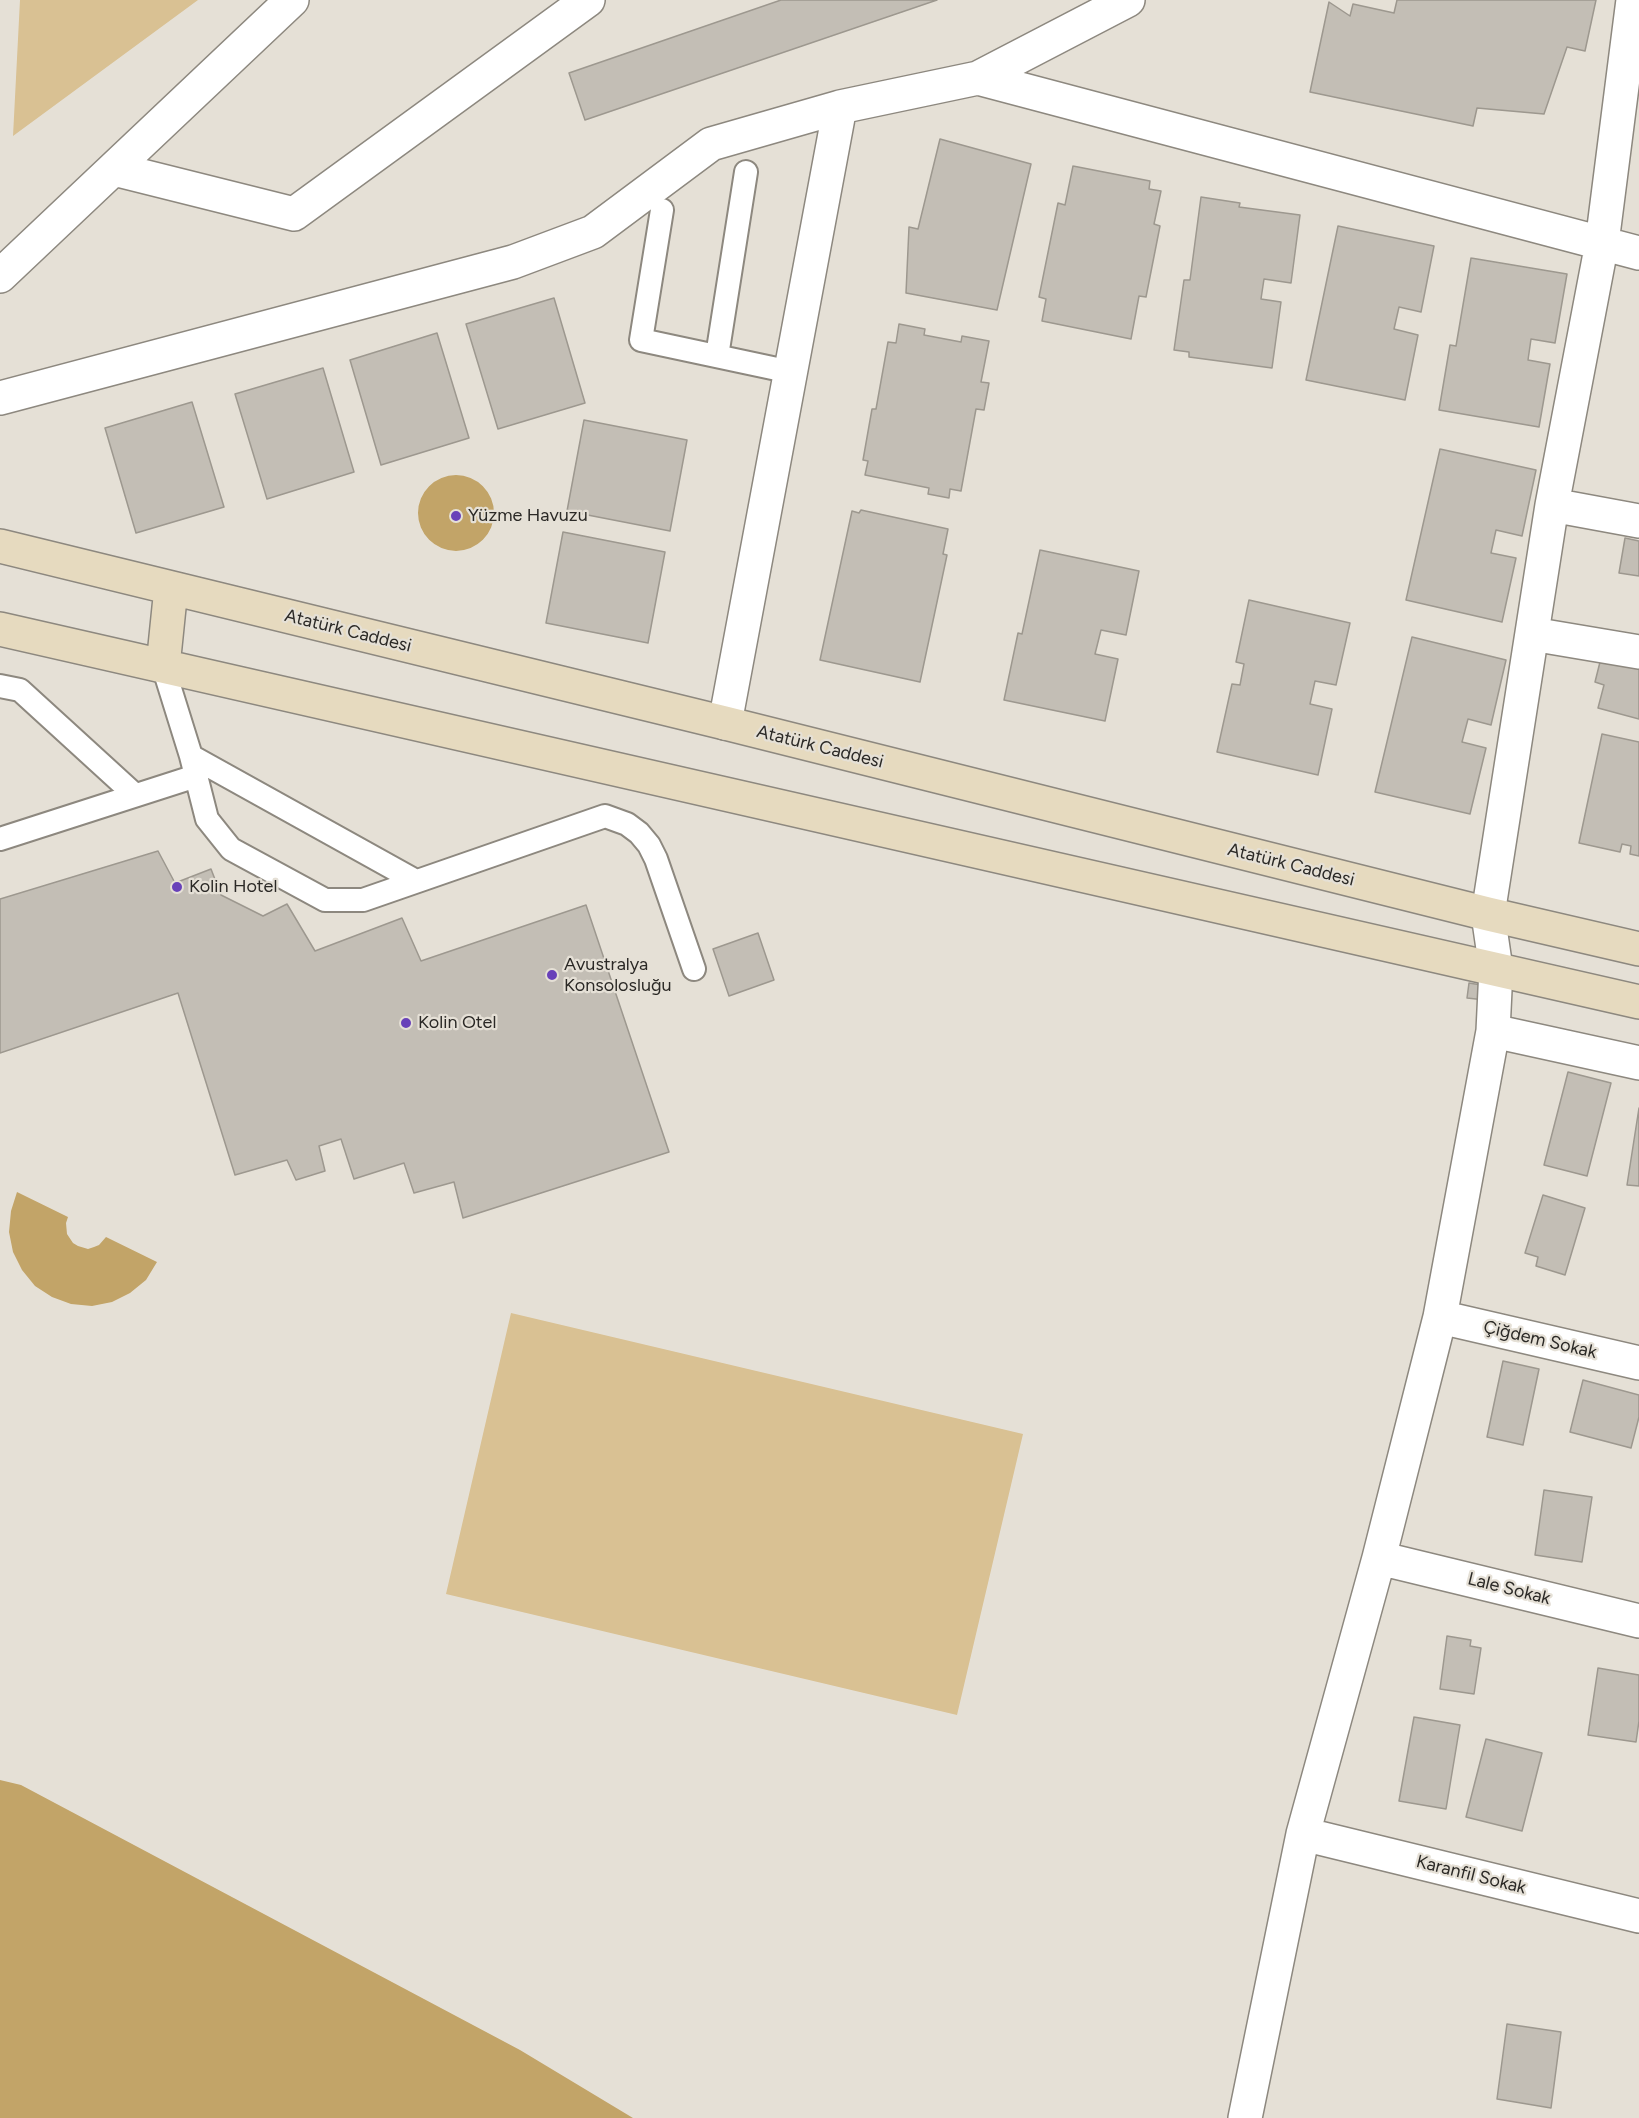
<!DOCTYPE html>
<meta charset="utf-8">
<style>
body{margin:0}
canvas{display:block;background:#e5e0d6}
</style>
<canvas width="1639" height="2118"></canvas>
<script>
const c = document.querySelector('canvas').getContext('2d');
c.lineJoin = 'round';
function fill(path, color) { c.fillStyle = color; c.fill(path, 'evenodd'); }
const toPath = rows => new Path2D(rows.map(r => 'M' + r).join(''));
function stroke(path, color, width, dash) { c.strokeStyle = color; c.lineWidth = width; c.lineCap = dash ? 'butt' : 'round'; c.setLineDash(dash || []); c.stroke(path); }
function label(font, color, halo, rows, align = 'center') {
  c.font = font + ' Figtree,sans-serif'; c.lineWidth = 4.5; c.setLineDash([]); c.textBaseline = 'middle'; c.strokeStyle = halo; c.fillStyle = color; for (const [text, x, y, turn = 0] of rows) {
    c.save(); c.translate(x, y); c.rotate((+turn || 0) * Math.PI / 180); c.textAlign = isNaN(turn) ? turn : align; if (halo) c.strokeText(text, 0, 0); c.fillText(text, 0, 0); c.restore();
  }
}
const green = toPath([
 [20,0,198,0,13,136],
 [511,1313,1023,1434,957,1715,446,1594]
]);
const water = toPath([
 '418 513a38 38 0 1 1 76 0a38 38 0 1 1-76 0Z',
 [17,1192,68,1217,66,1223,67,1234,73,1243,78,1246,88,1249,94,1247,99,1245,106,1237,157,1262,146,1280,130,1293,112,1302,92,1306,71,1304,52,1297,35,1286,22,1270,13,1252,9,1232,11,1211],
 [0,1780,21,1785,520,2050,633,2118,0,2118]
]);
const building = toPath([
 [781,0,937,0,585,120,569,73,781,0],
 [1397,0,1596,0,1585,51,1567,47,1544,114,1477,108,1473,126,1310,92,1329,2,1350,16,1353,4,1394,13,1397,0],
 [940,139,1031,164,997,310,906,293,909,227,918,229,940,139],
 [1073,166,1150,181,1149,189,1161,191,1154,224,1160,226,1146,297,1139,296,1131,339,1042,321,1046,299,1039,297,1058,203,1065,205,1073,166],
 [1201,197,1240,203,1239,207,1300,215,1291,283,1264,279,1261,299,1281,302,1272,368,1189,357,1189,352,1174,350,1184,280,1190,280,1201,197],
 [1338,226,1434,246,1421,312,1399,307,1394,329,1418,335,1405,400,1306,380,1338,226],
 [1471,258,1567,274,1555,343,1531,339,1528,360,1550,364,1539,427,1439,410,1450,345,1456,346,1471,258],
 [554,298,585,403,498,429,466,324,554,298],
 [899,324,925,329,924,335,961,342,962,336,989,341,981,382,989,383,984,410,976,409,961,491,950,489,949,498,928,494,929,488,865,475,868,461,863,460,872,409,876,409,888,342,896,343,899,324],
 [437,333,469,438,381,465,350,360,437,333],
 [323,368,354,472,267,499,235,394,323,368],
 [192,402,224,507,136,533,105,428,192,402],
 [584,420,687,440,670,531,567,511,584,420],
 [1440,449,1536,470,1522,536,1496,530,1491,553,1516,558,1502,622,1406,600,1440,449],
 [861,510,948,529,943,554,947,555,920,682,820,660,852,511,859,513,861,510],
 [563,532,665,552,648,643,546,623,563,532],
 [1625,538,1639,541,1639,576,1619,573,1625,538],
 [1040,550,1139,571,1126,635,1101,630,1095,654,1118,659,1105,721,1004,700,1018,633,1022,634,1040,550],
 [1249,600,1350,623,1336,685,1315,681,1310,704,1332,709,1318,775,1217,752,1232,684,1240,685,1244,664,1236,662,1249,600],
 [1412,637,1506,660,1491,725,1468,719,1462,742,1486,748,1470,814,1375,792,1412,637],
 [1603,650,1639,659,1639,719,1598,708,1604,685,1595,682,1603,650],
 [1602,734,1639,742,1639,856,1630,854,1631,846,1622,844,1620,852,1579,843,1602,734],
 [158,851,175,883,211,869,221,895,263,916,287,904,315,951,402,918,421,961,586,905,669,1152,463,1218,454,1182,414,1193,404,1163,354,1179,341,1139,319,1146,325,1171,296,1180,287,1160,235,1175,178,993,0,1053,0,899,158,851],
 [758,933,774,980,729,996,713,949,758,933],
 [1469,983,1487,986,1485,1000,1467,998,1469,983],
 [1568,1072,1611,1083,1587,1176,1544,1165,1568,1072],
 [1639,1108,1639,1186,1627,1185,1639,1108],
 [1543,1195,1585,1208,1565,1275,1536,1266,1538,1257,1525,1253,1543,1195],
 [1503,1361,1539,1369,1523,1445,1487,1437,1503,1361],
 [1583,1380,1639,1395,1639,1417,1631,1448,1570,1432,1583,1380],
 [1544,1490,1592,1497,1582,1562,1535,1555,1544,1490],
 [1447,1636,1471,1640,1470,1646,1481,1648,1474,1694,1440,1689,1447,1636],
 [1598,1668,1639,1675,1639,1721,1636,1742,1588,1735,1598,1668],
 [1414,1717,1460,1725,1446,1809,1399,1801,1414,1717],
 [1486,1739,1542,1753,1522,1831,1466,1817,1486,1739],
 [1507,2024,1561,2032,1551,2108,1497,2099,1507,2024]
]);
const service = toPath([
 [662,210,641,340,791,372],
 [717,356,746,172],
 [163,666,191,756,207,819,231,849,325,900,363,900,605,816,627,824,639,833,649,845,656,859,694,969],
 [0,686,20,690,135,795],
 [191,756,416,881],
 [0,839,196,776]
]);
const minor = toPath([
 [978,78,1639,253],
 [114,169,294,214,588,0],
 [0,276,292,0],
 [0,398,513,262,593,232,711,144,840,107,978,78,1128,0],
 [1552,505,1639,521],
 [1532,634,1639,652],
 [725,723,840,107],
 [1493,1031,1639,1063],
 [1440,1317,1639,1363],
 [1379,1558,1639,1621],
 [1303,1834,1639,1916],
 [1245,2118,1303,1834,1379,1558,1440,1317,1493,1031,1496,969,1488,914,1552,505,1602,243,1633,0]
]);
const secondary = toPath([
 [0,546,725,723,1488,914,1639,949],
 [0,629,1639,1002],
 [163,666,171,588]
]);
const markers = [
 [456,516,6,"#6841b9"],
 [177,887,6,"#6841b9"],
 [552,975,6,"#6841b9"],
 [406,1023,6,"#6841b9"]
];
const poiNames = [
 ["Yüzme Havuzu",468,516],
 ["Kolin Hotel",189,887],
 ["Avustralya",564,965],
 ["Konsolosluğu",564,986],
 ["Kolin Otel",418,1023]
];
const streetNames = [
 ["Atatürk Caddesi",348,631,14],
 ["Atatürk Caddesi",820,747,14],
 ["Atatürk Caddesi",1291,865,14],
 ["Çiğdem Sokak",1540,1340,13],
 ["Lale Sokak",1509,1589,14],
 ["Karanfil Sokak",1471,1875,14]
];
fill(green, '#d9c193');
fill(water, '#c2a468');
fill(building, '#c3beb5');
stroke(building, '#9d988f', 1.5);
stroke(service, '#8d887f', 26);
stroke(minor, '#8d887f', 36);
stroke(secondary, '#8d887f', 36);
stroke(service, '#fff', 22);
stroke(minor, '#fff', 33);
stroke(secondary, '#e6dabf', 33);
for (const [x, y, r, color] of markers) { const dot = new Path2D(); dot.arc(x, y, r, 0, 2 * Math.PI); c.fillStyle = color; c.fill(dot); stroke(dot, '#e5e0d6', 2); }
label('18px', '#2b2926', '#e5e0d6', poiNames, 'left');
label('18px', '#2b2926', '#e5e0d6', streetNames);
</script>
